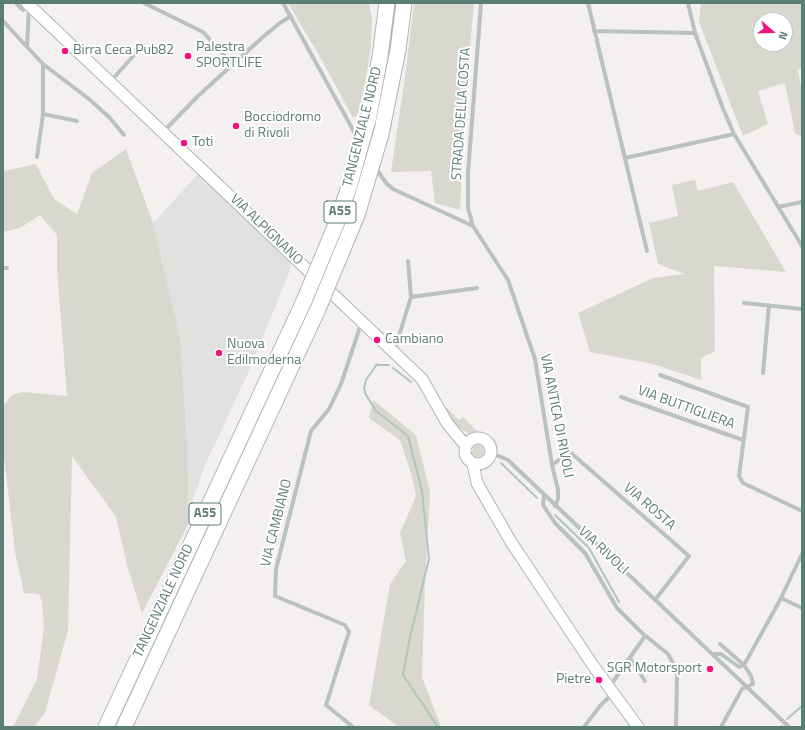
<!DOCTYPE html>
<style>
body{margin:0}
#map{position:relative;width:805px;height:730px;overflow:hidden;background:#f4f0ef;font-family:"Titillium Web",sans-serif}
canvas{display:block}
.frame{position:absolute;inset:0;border:4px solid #5c7d74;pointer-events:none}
.north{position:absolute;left:753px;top:12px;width:40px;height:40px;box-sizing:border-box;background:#fff;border:1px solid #becbc7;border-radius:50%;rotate:110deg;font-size:11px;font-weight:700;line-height:16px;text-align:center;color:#5c7d74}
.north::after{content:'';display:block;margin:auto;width:14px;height:18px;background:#f0127d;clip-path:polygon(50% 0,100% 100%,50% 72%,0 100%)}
</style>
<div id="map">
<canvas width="805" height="730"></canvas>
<div class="frame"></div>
<div class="north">N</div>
</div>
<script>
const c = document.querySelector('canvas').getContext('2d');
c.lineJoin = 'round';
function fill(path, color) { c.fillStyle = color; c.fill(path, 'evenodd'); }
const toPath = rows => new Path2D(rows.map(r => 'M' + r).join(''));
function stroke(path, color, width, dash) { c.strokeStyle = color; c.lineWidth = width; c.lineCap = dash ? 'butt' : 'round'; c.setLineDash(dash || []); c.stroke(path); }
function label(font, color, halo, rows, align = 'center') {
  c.font = font + ' "Titillium Web",sans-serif'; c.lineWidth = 4; c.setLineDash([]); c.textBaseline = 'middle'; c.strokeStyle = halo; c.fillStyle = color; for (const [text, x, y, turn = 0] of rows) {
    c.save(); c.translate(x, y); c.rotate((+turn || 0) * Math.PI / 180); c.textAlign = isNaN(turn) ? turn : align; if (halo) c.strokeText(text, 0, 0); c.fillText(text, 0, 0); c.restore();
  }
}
const built = toPath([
 [198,174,291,261,291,268,250,369,206,463,189,510,187,439,180,337,153,223]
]);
const green = toPath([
 [288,3,369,3,372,18,371,47,363,96,358,115,353,118,319,55],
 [414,3,474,3,466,92,460,210,435,203,431,171,391,172,405,77],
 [701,3,802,3,802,69,798,69,802,95,802,136,795,134,785,83,758,91,768,124,743,136,699,22],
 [761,20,785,20,785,44,761,44],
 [126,149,153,223,180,337,187,439,189,523,142,613,128,569,116,517,72,456,68,630,45,713,34,727,12,727,15,723,37,679,44,627,42,602,39,594,24,593,15,552,3,447,3,406,12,395,22,392,67,396,57,269,57,235,40,215,20,228,3,232,3,171,36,164,54,199,77,214,92,173],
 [695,180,698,191,733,182,786,272,714,266,715,351,701,358,701,380,653,364,590,352,578,313,653,278,685,274,658,264,649,223,678,216,672,185],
 [373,400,416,435,430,492,425,583,422,677,441,727,399,727,369,705,390,584,406,561,400,533,416,496,411,473,400,440,369,418],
 [445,406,459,420,463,417,481,435,471,435,459,428,451,420],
 '472 451a6 6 0 1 1 12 0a6 6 0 1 1-12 0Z'
]);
const stream = toPath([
 [389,365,378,365,377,364,366,380,364,388,366,395,376,411,408,436,422,491,429,559,410,637,403,675,438,727],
 [393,368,411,382],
 [501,463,537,498],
 [555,515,589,548,619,602],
 [787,719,802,706],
 [780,727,782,726]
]);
const street = toPath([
 [16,3,23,10,29,6],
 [144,3,203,32,233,65],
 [283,3,358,139],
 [588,3,647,251],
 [688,3,695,33,722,106,734,134,802,246],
 [3,21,43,64,89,99,109,117,124,135],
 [594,31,695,33],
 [27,47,29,7],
 [110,82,143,45],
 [43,114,77,121],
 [164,131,197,97,264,36,280,23,291,16],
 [37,157,43,114,43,64],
 [625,158,734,134],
 [375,167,386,183,393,189,473,226,508,280,535,359,552,465,558,490,558,499,555,506],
 [778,207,802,202],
 [473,226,468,208,468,173,481,3],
 [408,261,411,297],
 [3,268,7,268],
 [744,303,802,309],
 [394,352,411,297,477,288],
 [763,373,769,305],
 [660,375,748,407,739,476,743,483,802,511],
 [621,397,743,440],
 [490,455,499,456,508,460,789,727],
 [552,465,570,452,689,556,655,600],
 [544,495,543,505,555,523,585,553,617,608,642,633,668,654,675,667,677,674,676,727],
 [781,598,802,608],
 [720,644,744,665,751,676,753,684,742,689,721,727],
 [713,654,721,654,739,667,744,665],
 [630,658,645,681],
 [744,665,780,600,802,554],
 [610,686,645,636],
 [353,727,326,705,349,632,345,625,275,596,276,569,311,431,329,409,341,384,361,324],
 [584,727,600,706,612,694]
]);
const secondary = toPath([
 [27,3,422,379,447,423,466,446],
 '465 451a13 13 0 1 1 26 0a13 13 0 1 1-26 0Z',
 [473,464,477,483,511,542,592,664,638,727]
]);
const highway = toPath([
 [368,120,380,57,387,3],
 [381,134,398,50,404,3],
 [106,727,304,301],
 [124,727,318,309]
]);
const highwayBridge = toPath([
 [304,301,337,222,349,187,368,120],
 [318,309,357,215,381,134]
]);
const markers = [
 [65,51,4,"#f0127d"],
 [188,56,4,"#f0127d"],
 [236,126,4,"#f0127d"],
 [184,143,4,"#f0127d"],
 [377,340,4,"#f0127d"],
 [219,353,4,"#f0127d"],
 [710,669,4,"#f0127d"],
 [599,680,4,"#f0127d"]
];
const shields = [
 [340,212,32],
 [205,514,32]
];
const shieldNames = [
 ["A55",340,212],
 ["A55",205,514]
];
const poiNames = [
 ["Palestra",196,48],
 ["SPORTLIFE",196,64],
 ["Birra Ceca Pub82",73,51],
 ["Bocciodromo",244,118],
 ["di Rivoli",244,134],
 ["Toti",192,143],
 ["Cambiano",385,340],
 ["Nuova",227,345],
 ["Edilmoderna",227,361],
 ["SGR Motorsport",702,669,"right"],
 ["Pietre",591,680,"right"]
];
const streetNames = [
 ["STRADA DELLA COSTA",462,114,-86],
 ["TANGENZIALE NORD",363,127,-76],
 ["VIA ALPIGNANO",266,230,44],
 ["VIA BUTTIGLIERA",686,408,20],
 ["VIA ANTICA DI RIVOLI",556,416,79],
 ["VIA ROSTA",649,507,41],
 ["VIA CAMBIANO",277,523,-76],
 ["VIA RIVOLI",603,551,43],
 ["TANGENZIALE NORD",164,601,-65]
];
fill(built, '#e1e2e0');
fill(green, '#d9d8ce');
stroke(stream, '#b1c6bc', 2);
stroke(secondary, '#abb7b4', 13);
stroke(highway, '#acb5b3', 17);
stroke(street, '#b9c2c0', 4);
stroke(secondary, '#fff', 11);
stroke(highway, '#fff', 15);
stroke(highwayBridge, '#acb5b3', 17, []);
stroke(highwayBridge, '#fff', 15);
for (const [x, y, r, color] of markers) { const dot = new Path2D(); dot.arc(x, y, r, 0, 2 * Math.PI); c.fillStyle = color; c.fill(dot); stroke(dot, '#fff', 1.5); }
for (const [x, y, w] of shields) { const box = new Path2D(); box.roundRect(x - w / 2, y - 11, w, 22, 3); c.fillStyle = '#fff'; c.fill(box); stroke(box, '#5c7d74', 1); }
label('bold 13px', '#5c7d74', null, shieldNames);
label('14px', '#5c7d74', '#fff', poiNames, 'left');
label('14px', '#5c7d74', '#fff', streetNames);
</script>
